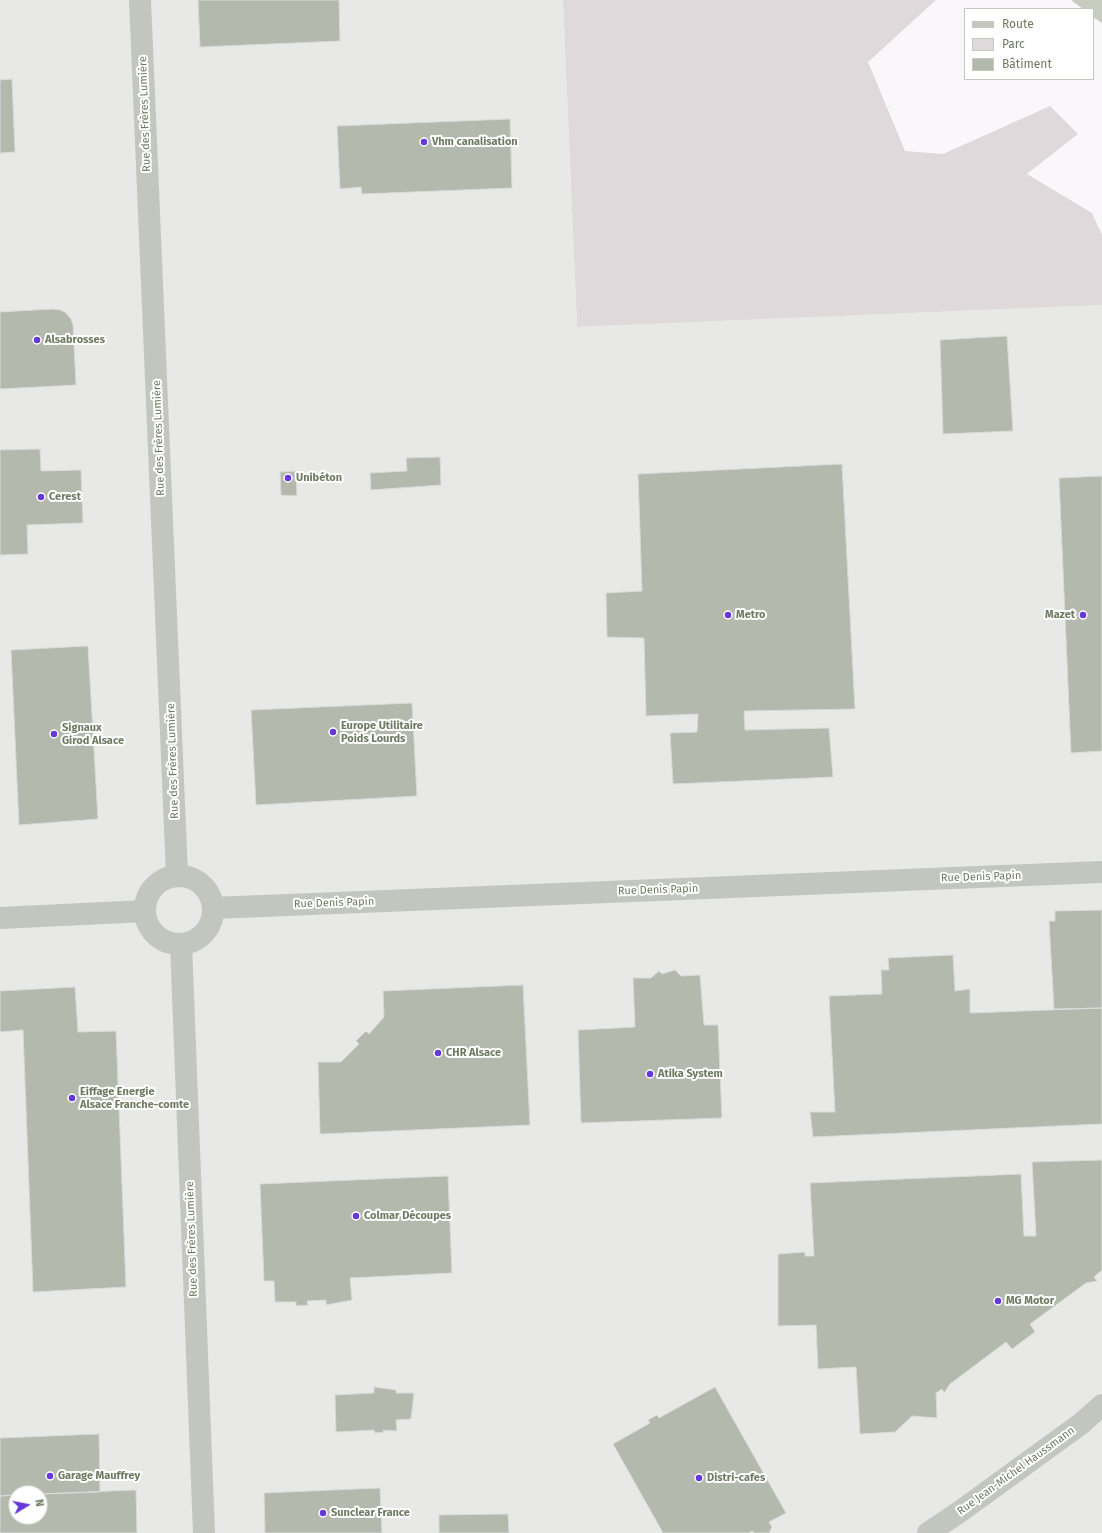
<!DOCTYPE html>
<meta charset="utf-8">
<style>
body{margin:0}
#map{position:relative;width:1102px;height:1533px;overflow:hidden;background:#f9f7f9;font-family:"Fira Sans",sans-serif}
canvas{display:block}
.legend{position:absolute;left:964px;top:8px;width:130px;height:72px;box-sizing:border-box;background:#fff;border:1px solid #c5cac0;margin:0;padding:5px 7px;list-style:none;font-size:12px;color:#6e7a61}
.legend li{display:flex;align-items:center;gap:8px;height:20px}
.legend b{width:20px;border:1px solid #c5cac0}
.north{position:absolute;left:8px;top:1485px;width:40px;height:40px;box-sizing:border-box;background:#fff;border:1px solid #c5cac0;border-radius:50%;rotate:80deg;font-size:11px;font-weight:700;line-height:16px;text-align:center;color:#6e7a61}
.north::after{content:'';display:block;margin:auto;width:14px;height:18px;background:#6638d8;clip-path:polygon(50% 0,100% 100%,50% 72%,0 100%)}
</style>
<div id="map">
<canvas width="1102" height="1533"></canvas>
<ul class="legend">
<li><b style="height:5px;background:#c2c6be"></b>Route</li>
<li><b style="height:11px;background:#e0d9db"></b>Parc</li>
<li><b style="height:11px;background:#b3b9ac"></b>Bâtiment</li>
</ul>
<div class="north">N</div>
</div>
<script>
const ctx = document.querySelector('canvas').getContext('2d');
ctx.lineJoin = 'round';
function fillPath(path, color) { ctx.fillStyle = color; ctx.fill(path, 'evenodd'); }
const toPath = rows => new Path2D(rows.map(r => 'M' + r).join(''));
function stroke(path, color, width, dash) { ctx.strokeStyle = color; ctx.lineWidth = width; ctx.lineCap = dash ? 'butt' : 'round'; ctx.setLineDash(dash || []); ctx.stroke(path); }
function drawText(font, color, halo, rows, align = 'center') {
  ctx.font = font + ' "Fira Sans",sans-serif'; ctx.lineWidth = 4; ctx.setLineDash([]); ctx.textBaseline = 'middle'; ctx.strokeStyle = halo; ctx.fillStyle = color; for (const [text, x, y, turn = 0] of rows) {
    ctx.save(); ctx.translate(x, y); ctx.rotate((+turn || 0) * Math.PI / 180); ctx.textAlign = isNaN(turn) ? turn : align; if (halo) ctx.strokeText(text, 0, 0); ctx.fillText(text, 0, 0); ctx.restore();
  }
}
fillPath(toPath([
 [0,0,563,0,577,327,1102,305,1102,1533,0,1533],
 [16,1493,40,1493,40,1517,16,1517]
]), '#e8e8e7');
fillPath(toPath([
 [563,0,936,0,868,62,905,151,943,154,1050,106,1078,134,1027,174,1092,213,1102,235,1102,305,577,327]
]), '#e0d9db');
fillPath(toPath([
 [1071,0,1102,0,1102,23,1093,17,1093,9,1083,9]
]), '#c8ccbe');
const building = toPath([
 [198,0,339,0,340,41,200,47,198,0],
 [12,79,15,152,0,153,0,80,12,79],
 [510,119,512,188,362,194,361,187,340,189,337,126,510,119],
 [52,309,60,310,65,312,71,319,73,325,76,385,0,389,0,312,52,309],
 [1007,336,1013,431,943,434,940,340,1007,336],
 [40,449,41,471,81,470,83,523,27,525,28,554,0,555,0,450,40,449],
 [440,457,441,485,371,490,370,473,407,471,406,458,440,457],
 [842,464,855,709,744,711,745,730,829,728,833,777,673,784,670,733,697,732,698,714,646,716,644,638,607,637,606,593,642,591,638,474,842,464],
 [296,471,297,496,281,495,280,472,296,471],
 [1102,476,1102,751,1071,753,1059,478,1102,476],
 [88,646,98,819,19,825,11,650,88,646],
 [412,703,417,796,256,805,251,710,412,703],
 [1102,910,1102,1008,1054,1009,1049,921,1055,921,1055,911,1102,910],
 [953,955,955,991,970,989,970,1013,1102,1008,1102,1124,813,1137,810,1112,835,1112,829,996,882,994,881,970,889,970,888,958,953,955],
 [675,970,681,976,700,975,704,1025,718,1025,722,1118,581,1123,578,1030,635,1027,633,978,651,978,659,971,662,974,675,970],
 [523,985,530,1125,320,1134,318,1062,341,1062,359,1044,356,1041,366,1031,369,1034,384,1017,383,991,523,985],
 [75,987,78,1032,116,1031,126,1287,33,1292,23,1030,0,1032,0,991,75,987],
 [1102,1160,1102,1270,1094,1277,1097,1281,1086,1283,1030,1324,1035,1332,1012,1349,1006,1342,950,1384,944,1393,942,1389,936,1393,937,1418,912,1416,895,1432,860,1434,856,1367,818,1369,816,1325,778,1326,778,1254,805,1252,805,1256,814,1256,810,1183,1021,1174,1024,1236,1036,1236,1032,1162,1102,1160],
 [448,1176,452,1273,350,1278,352,1300,326,1305,326,1300,307,1301,308,1305,296,1306,296,1302,275,1302,274,1281,264,1281,260,1184,448,1176],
 [374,1387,396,1390,396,1393,414,1393,411,1419,396,1420,397,1431,383,1430,384,1432,375,1433,374,1430,336,1432,335,1395,374,1393,374,1387],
 [715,1387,786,1513,769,1522,772,1527,769,1533,754,1533,752,1531,749,1533,663,1533,613,1444,650,1423,648,1420,657,1415,659,1418,715,1387],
 [99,1434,100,1492,40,1494,16,1493,16,1495,0,1496,0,1438,99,1434],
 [380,1488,382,1533,265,1533,264,1493,380,1488],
 [136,1490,137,1533,0,1533,0,1496,16,1495,16,1517,40,1517,40,1494,136,1490],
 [508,1514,509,1533,439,1533,439,1515,508,1514]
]);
fillPath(building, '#b3b9ac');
stroke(building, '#dbd9db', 1);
stroke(toPath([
 [140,0,177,875],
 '145 910a34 34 0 1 1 68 0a34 34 0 1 1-68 0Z',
 [213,908,1102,872],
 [0,918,145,911],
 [181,944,204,1533],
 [928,1533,958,1513,1082,1423,1102,1405]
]), '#c2c6be', 22);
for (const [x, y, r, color] of [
 [424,142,4,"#6638d8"],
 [37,340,4,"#6638d8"],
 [288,478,4,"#6638d8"],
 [41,497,4,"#6638d8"],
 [728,615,4,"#6638d8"],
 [1083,615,4,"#6638d8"],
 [333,732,4,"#6638d8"],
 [54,734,4,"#6638d8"],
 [438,1053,4,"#6638d8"],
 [650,1074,4,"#6638d8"],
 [72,1098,4,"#6638d8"],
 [356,1216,4,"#6638d8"],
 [998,1301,4,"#6638d8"],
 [50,1476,4,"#6638d8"],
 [699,1478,4,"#6638d8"],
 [323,1513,4,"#6638d8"]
]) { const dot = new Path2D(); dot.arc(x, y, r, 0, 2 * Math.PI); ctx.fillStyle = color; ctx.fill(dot); stroke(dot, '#fff', 1.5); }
drawText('11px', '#6e7a61', '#fff', [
 ["Rue des Frères Lumière",145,114,-92],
 ["Rue des Frères Lumière",159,438,-92],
 ["Rue des Frères Lumière",173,761,-92],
 ["Rue Denis Papin",981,877,-2],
 ["Rue Denis Papin",658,890,-2],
 ["Rue Denis Papin",334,903,-2],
 ["Rue des Frères Lumière",192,1239,-92],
 ["Rue Jean-Michel Haussmann",1016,1471,-36]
]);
drawText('bold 11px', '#6e7a61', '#fff', [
 ["Vhm canalisation",432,142],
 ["Alsabrosses",45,340],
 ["Unibéton",296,478],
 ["Cerest",49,497],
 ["Metro",736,615],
 ["Mazet",1075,615,"right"],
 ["Europe Utilitaire",341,726],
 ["Poids Lourds",341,739],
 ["Signaux",62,728],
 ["Girod Alsace",62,741],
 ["CHR Alsace",446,1053],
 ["Atika System",658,1074],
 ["Eiffage Energie",80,1092],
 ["Alsace Franche-comte",80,1105],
 ["Colmar Découpes",364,1216],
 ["MG Motor",1006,1301],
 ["Garage Mauffrey",58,1476],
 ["Distri-cafes",707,1478],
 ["Sunclear France",331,1513]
], 'left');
</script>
